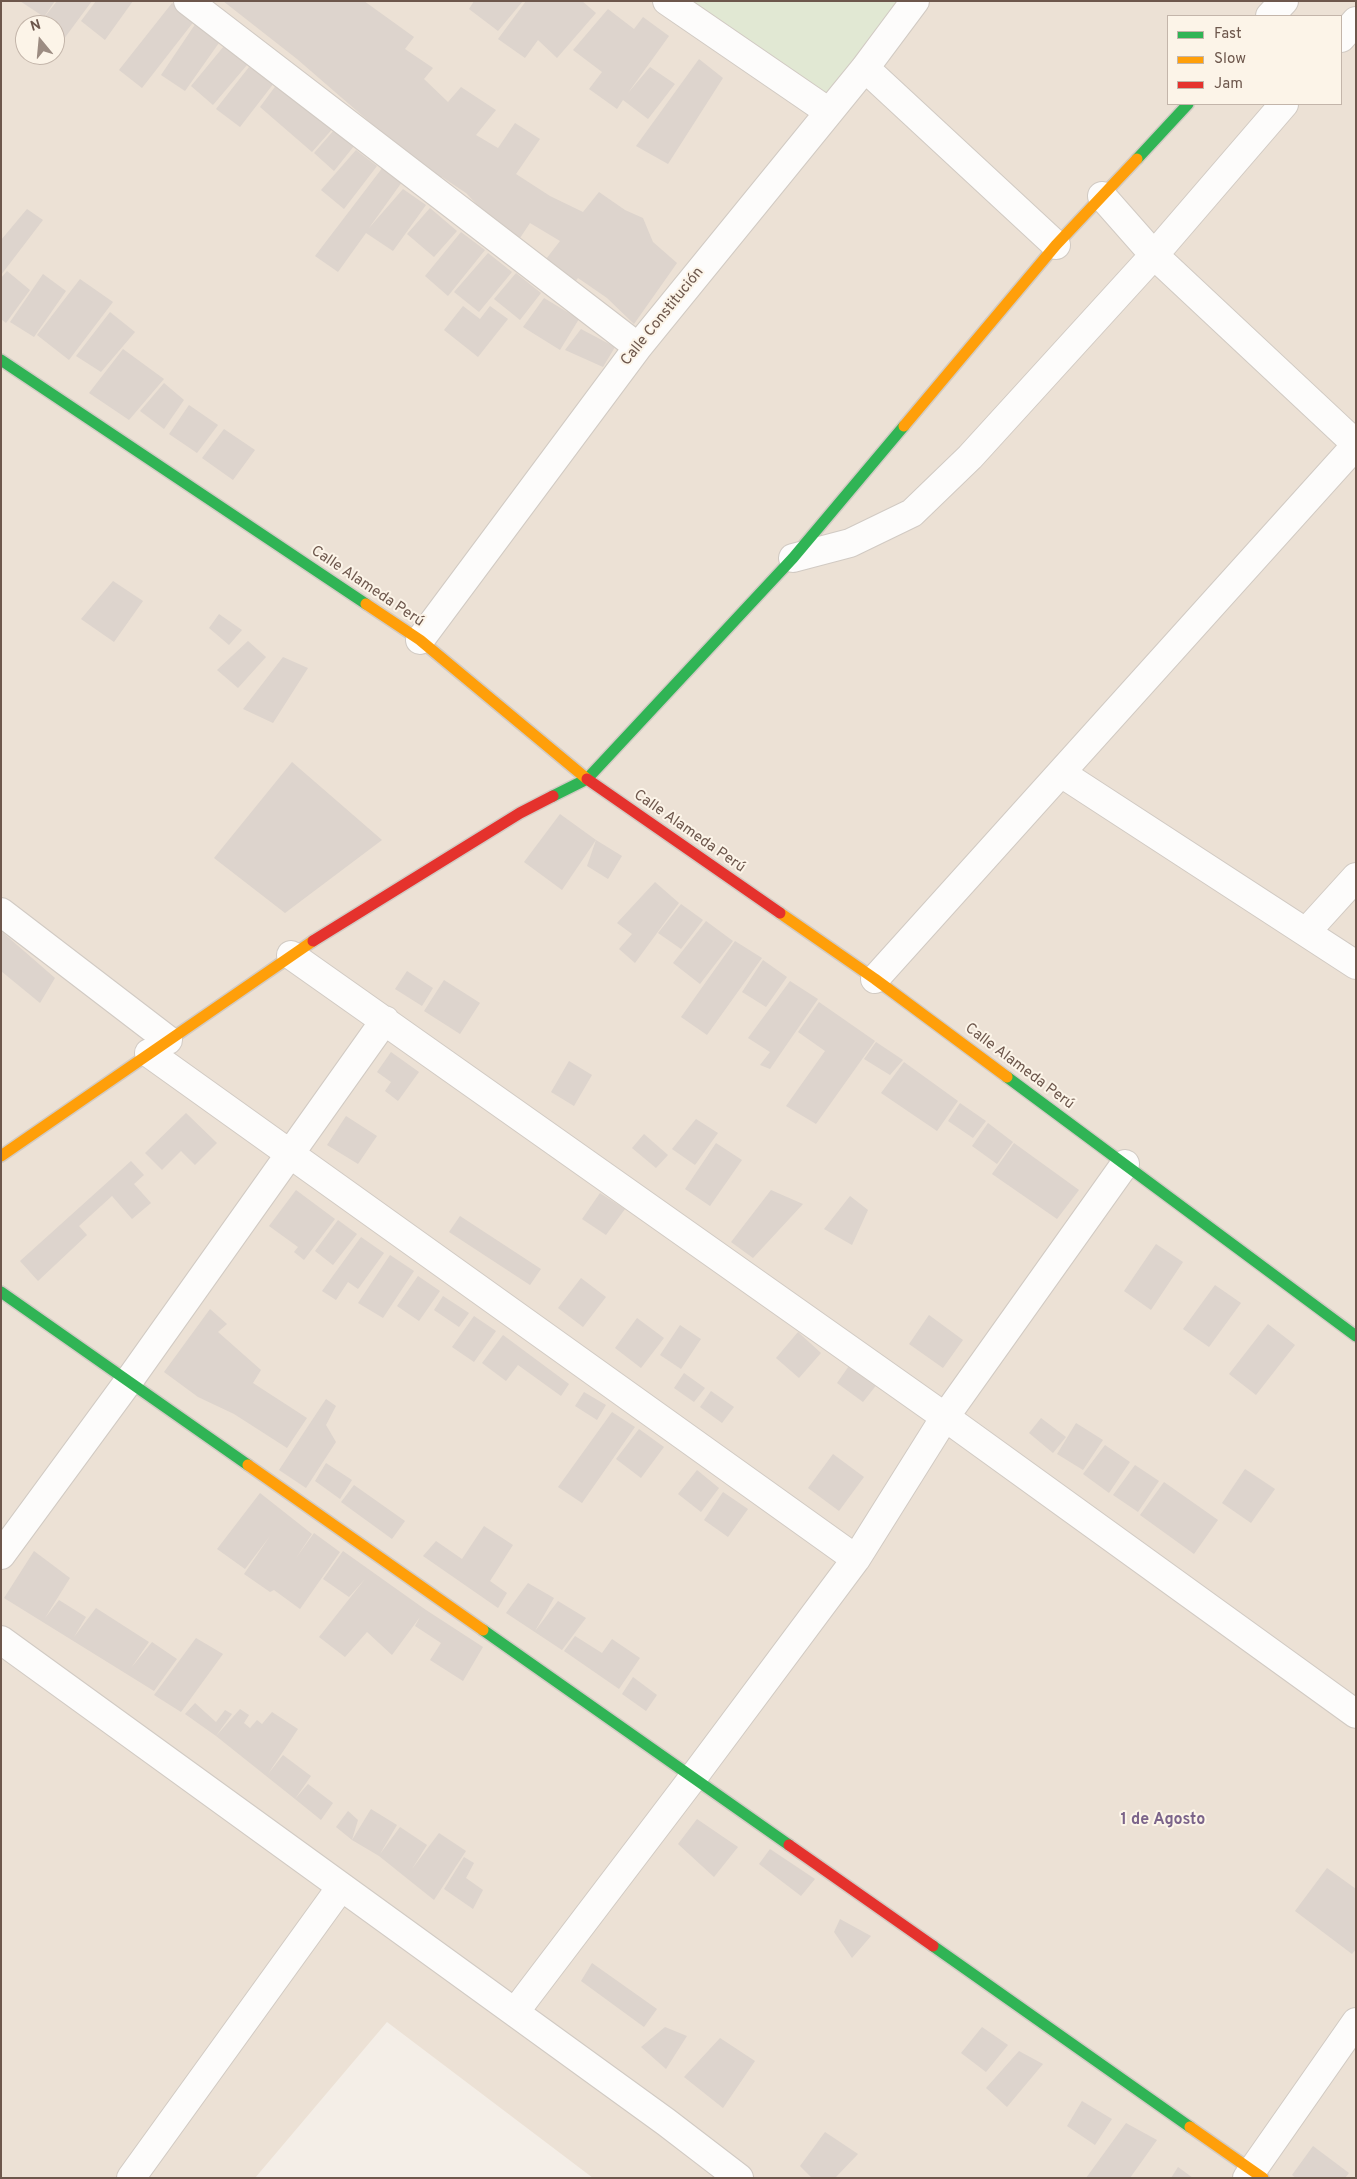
<!DOCTYPE html>
<meta charset="utf-8">
<style>
body{margin:0}
#map{position:relative;width:1357px;height:2179px;overflow:hidden;background:#f4eee7;font-family:Overpass,sans-serif}
canvas{display:block}
.frame{position:absolute;inset:0;border:2px solid #6d574c;pointer-events:none}
.legend{position:absolute;left:1167px;top:15px;width:175px;height:90px;box-sizing:border-box;background:#fcf4e8;border:1px solid #c3b5aa;margin:0;padding:6px 9px;list-style:none;font-size:15px;color:#6d574c}
.legend li{display:flex;align-items:center;gap:10px;height:25px}
.legend b{width:25px;border:1px solid #c3b5aa}
.north{position:absolute;left:15px;top:15px;width:50px;height:50px;box-sizing:border-box;background:#fcf4e8;border:1px solid #c3b5aa;border-radius:50%;rotate:343deg;font-size:14px;font-weight:700;line-height:20px;text-align:center;color:#6d574c}
.north::after{content:'';display:block;margin:auto;width:18px;height:22px;background:#9c8c82;clip-path:polygon(50% 0,100% 100%,50% 72%,0 100%)}
</style>
<div id="map">
<canvas width="1357" height="2179"></canvas>
<div class="frame"></div>
<ul class="legend">
<li><b style="height:6px;background:#30b455"></b>Fast</li>
<li><b style="height:6px;background:#ff9f0a"></b>Slow</li>
<li><b style="height:6px;background:#e5322d"></b>Jam</li>
</ul>
<div class="north">N</div>
</div>
<script>
const ctx = document.querySelector('canvas').getContext('2d');
ctx.lineJoin = 'round';
function fillPath(path, color) { ctx.fillStyle = color; ctx.fill(path, 'evenodd'); }
const toPath = rows => new Path2D(rows.map(r => 'M' + r).join(''));
function stroke(path, color, width, dash) { ctx.strokeStyle = color; ctx.lineWidth = width; ctx.lineCap = dash ? 'butt' : 'round'; ctx.setLineDash(dash || []); ctx.stroke(path); }
function drawText(font, color, halo, rows, align = 'center') {
  ctx.font = font + ' Overpass,sans-serif'; ctx.lineWidth = 4; ctx.setLineDash([]); ctx.textBaseline = 'middle'; ctx.strokeStyle = halo; ctx.fillStyle = color; for (const [text, x, y, turn = 0] of rows) {
    ctx.save(); ctx.translate(x, y); ctx.rotate((+turn || 0) * Math.PI / 180); ctx.textAlign = isNaN(turn) ? turn : align; if (halo) ctx.strokeText(text, 0, 0); ctx.fillText(text, 0, 0); ctx.restore();
  }
}
fillPath(toPath([
 [1,1,1356,1,1356,2178,593,2178,387,2022,255,2178,1,2178],
 [1168,16,1341,16,1341,104,1168,104],
 [25,25,55,25,55,55,25,55]
]), '#ece1d5');
fillPath(toPath([
 [691,1,898,1,828,94]
]), '#e1e8d3');
fillPath(toPath([
 [20,1,55,1,44,17],
 [57,1,92,1,55,51,55,25,38,25],
 [96,1,133,1,105,40,81,21],
 [223,1,364,1,414,37,405,49,433,68,424,79,448,102,461,87,496,110,476,135,498,148,515,123,540,139,516,174,550,196,583,212,599,192,625,210,643,218,653,242,677,263,634,324,607,298,578,278,574,283,543,263,560,241,530,223,520,238,487,215,466,193,442,177,439,182,297,59],
 [474,1,523,1,498,31,469,9],
 [526,1,582,1,596,13,557,58,538,40,525,58,498,39],
 [172,3,195,20,142,88,119,70],
 [608,9,634,29,643,17,669,36,628,93,650,67,675,84,648,119,623,100,617,109,589,89,602,72,573,50],
 [196,23,221,40,185,91,161,75],
 [224,46,247,65,213,105,191,86],
 [699,59,723,78,668,164,636,146],
 [249,67,274,83,240,127,216,109],
 [280,80,335,126,312,152,260,107],
 [334,130,354,146,334,171,314,153],
 [356,150,377,166,344,209,321,190],
 [383,167,402,182,369,228,403,189,426,205,393,251,366,233,338,272,315,256],
 [430,208,457,231,434,257,407,234],
 [27,209,43,220,1,275,1,240],
 [461,232,485,250,448,296,425,276],
 [488,253,512,272,479,312,454,292],
 [7,271,30,290,6,323,1,319,1,278],
 [516,273,541,293,520,320,494,299],
 [43,274,66,291,34,337,10,322],
 [80,279,113,302,69,360,37,335],
 [544,298,579,319,560,350,523,327],
 [463,306,480,319,490,306,508,319,478,357,444,330],
 [110,312,135,332,101,372,76,356],
 [581,329,615,347,603,367,565,350],
 [123,349,164,379,129,420,89,393],
 [164,383,184,400,164,429,140,411],
 [189,405,218,425,197,453,169,434],
 [224,429,255,450,233,480,202,458],
 [113,581,143,601,114,642,81,619],
 [219,614,242,630,229,645,209,628],
 [248,641,266,657,238,688,217,670],
 [283,657,308,668,273,723,243,709],
 [292,762,382,840,285,913,214,858],
 [560,814,596,840,562,890,524,862],
 [596,840,622,856,608,879,587,866],
 [655,882,679,903,635,963,619,949,632,934,617,923],
 [681,904,703,920,681,949,658,933],
 [706,921,733,941,700,984,673,963],
 [1,931,55,978,40,1003,1,971],
 [735,941,762,958,707,1035,681,1017],
 [763,960,787,977,766,1007,742,992],
 [407,971,433,988,422,1006,395,989],
 [444,980,480,1003,460,1034,424,1011],
 [790,981,818,999,770,1069,760,1065,770,1052,748,1038],
 [819,1002,875,1041,816,1124,786,1106,825,1051,798,1032],
 [876,1042,903,1060,890,1075,864,1059],
 [391,1052,419,1072,398,1101,385,1091,391,1082,377,1072],
 [569,1061,592,1075,574,1106,551,1092],
 [904,1062,958,1101,937,1131,881,1093],
 [960,1103,986,1121,973,1138,948,1121],
 [186,1113,217,1143,195,1165,181,1151,162,1170,145,1153],
 [346,1116,377,1136,358,1164,327,1145],
 [696,1119,718,1133,695,1165,672,1149],
 [988,1123,1013,1142,997,1164,972,1146],
 [644,1134,668,1155,656,1168,632,1148],
 [716,1143,742,1160,710,1206,685,1189],
 [1014,1143,1079,1190,1057,1219,992,1174],
 [131,1161,144,1175,134,1184,151,1203,132,1219,112,1196,79,1226,87,1235,38,1281,20,1261],
 [296,1190,335,1219,304,1260,294,1252,298,1247,269,1226],
 [771,1190,803,1204,753,1258,731,1242],
 [600,1193,625,1209,606,1235,582,1219],
 [850,1196,868,1210,852,1245,824,1229],
 [460,1216,541,1269,530,1285,449,1232],
 [338,1220,357,1234,333,1265,315,1251],
 [361,1237,384,1253,358,1289,348,1282,336,1300,322,1291],
 [1156,1244,1183,1262,1151,1310,1124,1291],
 [390,1255,414,1271,383,1318,358,1303],
 [418,1276,440,1291,419,1321,397,1306],
 [581,1278,606,1297,583,1327,558,1308],
 [1215,1285,1241,1303,1209,1347,1183,1329],
 [443,1296,469,1313,459,1327,434,1310],
 [210,1309,227,1324,218,1332,261,1370,253,1383,307,1418,287,1448,234,1414,198,1397,164,1372],
 [929,1315,963,1340,943,1368,909,1344],
 [474,1316,496,1331,474,1362,452,1347],
 [637,1318,664,1338,641,1368,615,1348],
 [1268,1324,1295,1345,1256,1395,1229,1374],
 [680,1325,701,1339,681,1369,660,1355],
 [798,1332,821,1353,799,1378,776,1358],
 [503,1335,569,1384,561,1396,518,1365,506,1381,482,1363],
 [851,1363,878,1383,863,1402,837,1383],
 [684,1373,705,1388,694,1402,674,1388],
 [711,1391,734,1407,722,1423,700,1407],
 [584,1392,606,1405,597,1420,575,1406],
 [326,1399,336,1406,326,1425,336,1442,306,1488,279,1470],
 [612,1412,635,1427,582,1503,558,1487],
 [1041,1418,1066,1437,1053,1453,1029,1433],
 [1076,1423,1103,1440,1083,1470,1057,1454],
 [639,1429,664,1447,641,1478,616,1459],
 [1105,1445,1130,1462,1109,1493,1083,1474],
 [833,1454,864,1477,839,1511,808,1488],
 [326,1463,352,1480,340,1499,315,1481],
 [1135,1465,1159,1481,1138,1512,1113,1495],
 [1245,1469,1275,1489,1251,1523,1222,1503],
 [697,1470,719,1488,701,1512,678,1494],
 [1164,1482,1218,1520,1194,1554,1140,1515],
 [354,1485,405,1521,392,1539,341,1502],
 [723,1492,748,1509,728,1537,704,1520],
 [260,1493,312,1534,296,1558,314,1533,340,1552,300,1609,274,1590,270,1592,244,1574,270,1536,245,1569,217,1549],
 [484,1526,513,1545,490,1581,507,1593,498,1608,423,1556,436,1541,462,1559],
 [34,1551,70,1578,45,1618,59,1600,86,1617,74,1637,96,1608,149,1642,131,1668,152,1642,177,1659,154,1691,4,1598],
 [343,1551,426,1610,483,1647,463,1681,430,1660,441,1643,415,1626,420,1617,392,1655,367,1632,345,1657,319,1637,365,1579,349,1597,323,1579],
 [528,1583,554,1598,535,1631,558,1601,586,1618,562,1650,506,1613],
 [575,1636,602,1653,612,1639,640,1658,619,1689,564,1651],
 [196,1638,223,1654,181,1712,154,1695],
 [633,1677,657,1695,646,1711,622,1694],
 [195,1703,216,1722,225,1710,232,1714,216,1736,185,1714],
 [240,1709,249,1715,244,1723,250,1728,257,1720,262,1724,272,1712,298,1729,268,1774,283,1755,311,1776,295,1799,216,1736],
 [308,1784,333,1803,321,1820,295,1799],
 [371,1809,397,1825,380,1854,400,1827,427,1845,412,1869,439,1833,466,1851,434,1900,379,1856,352,1840],
 [348,1811,358,1820,352,1840,336,1827],
 [697,1819,738,1847,714,1877,678,1844],
 [770,1849,815,1879,801,1896,759,1864],
 [464,1857,474,1863,466,1878,483,1890,473,1909,444,1889],
 [1327,1868,1356,1889,1356,1949,1352,1954,1295,1911],
 [840,1919,871,1936,852,1958,834,1932],
 [592,1963,657,2009,644,2027,581,1981],
 [665,2027,687,2036,666,2069,641,2047],
 [982,2027,1008,2045,986,2072,961,2053],
 [720,2038,755,2061,723,2108,684,2077],
 [1019,2051,1043,2064,1007,2107,986,2088],
 [1082,2101,1112,2119,1095,2145,1067,2126],
 [1126,2123,1157,2140,1130,2178,1086,2178],
 [825,2132,858,2154,835,2178,812,2178,800,2166],
 [1313,2146,1349,2173,1345,2178,1296,2178,1292,2175],
 [1178,2167,1193,2178,1171,2178]
]), '#ddd4cd');
const street = toPath([
 [188,1,638,347],
 [667,1,829,112],
 [1270,16,1284,1],
 [1341,38,1356,21],
 [865,68,1056,245],
 [1102,196,1154,255,1356,444],
 [793,558,850,543,912,513,970,457,1154,255,1284,104],
 [420,640,638,347,865,68,915,1],
 [1061,773,1356,965],
 [1,912,168,1040],
 [1307,931,1356,877],
 [291,955,945,1417,1356,1714],
 [875,979,1356,445],
 [149,1053,856,1559],
 [1,1555,128,1382,385,1020],
 [1,1640,666,2122,739,2178],
 [515,2012,692,1779,856,1559,945,1417,1125,1164],
 [131,2178,341,1887],
 [1247,2178,1356,2022]
]);
const fast = toPath([
 [1137,159,1188,104],
 [1,360,366,604],
 [553,796,587,779,793,558,904,426],
 [1007,1077,1356,1336],
 [1,1292,248,1465],
 [483,1630,789,1845],
 [933,1946,1190,2127]
]);
const slow = toPath([
 [904,426,1056,245,1137,159],
 [366,604,420,640,587,779],
 [780,913,875,979,1007,1077],
 [1,1156,313,941],
 [248,1465,483,1630],
 [1190,2127,1263,2178]
]);
const jam = toPath([
 [587,779,780,913],
 [313,941,520,813,553,796],
 [789,1845,933,1946]
]);
stroke(street, '#d1cac3', 30);
stroke(fast, '#d2cbc4', 14);
stroke(slow, '#d2cbc4', 14);
stroke(jam, '#d2cbc4', 14);
stroke(street, '#fdfcfb', 28);
stroke(fast, '#30b455', 11);
stroke(slow, '#ff9f0a', 11);
stroke(jam, '#e5322d', 11);
drawText('15px', '#6d574c', '#fcf4e8', [
 ["Calle Constitución",663,317,-51],
 ["Calle Alameda Perú",367,587,34],
 ["Calle Alameda Perú",689,832,35],
 ["Calle Alameda Perú",1019,1067,37]
]);
drawText('bold 16px', '#7b648a', '#fcf4e8', [
 ["1 de Agosto",1163,1821]
]);
</script>
